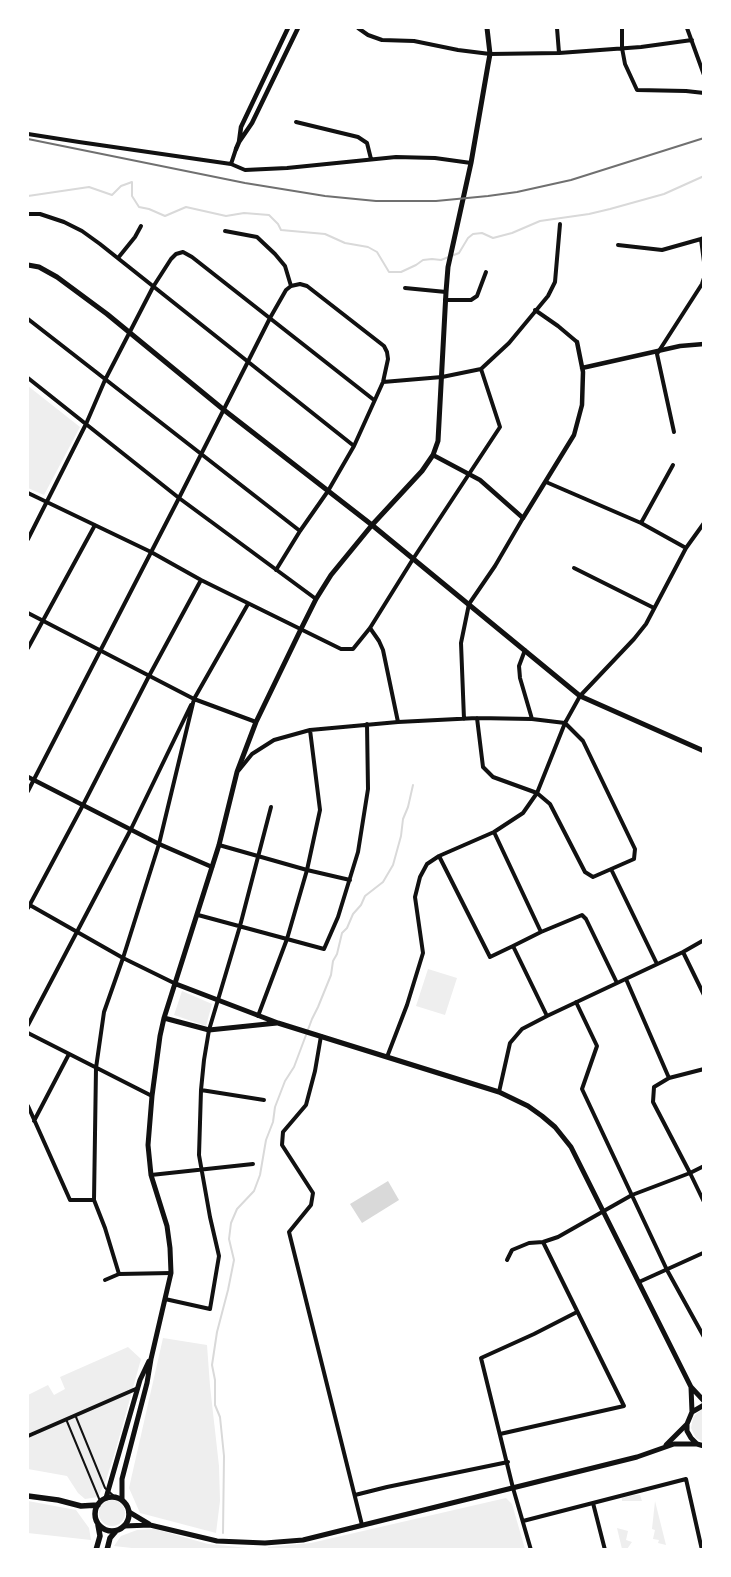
<!DOCTYPE html>
<style>
body{margin:0}
#map{position:relative;width:731px;height:1577px;overflow:hidden;background:#fff;font-family:"Playfair Display",serif}
canvas{display:block}
.frame{position:absolute;inset:0;border:29px solid #fff;pointer-events:none}
</style>
<div id="map">
<canvas width="731" height="1577"></canvas>
<div class="frame"></div>
</div>
<script>
const ctx = document.querySelector('canvas').getContext('2d');
ctx.lineJoin = 'round';
function fillPath(path, color) { ctx.fillStyle = color; ctx.fill(path, 'evenodd'); }
const toPath = rows => new Path2D(rows.map(r => 'M' + r).join(''));
function stroke(path, color, width, dash) { ctx.strokeStyle = color; ctx.lineWidth = width; ctx.lineCap = dash ? 'butt' : 'round'; ctx.setLineDash(dash || []); ctx.stroke(path); }
fillPath(toPath([
 [28,386,80,427,44,495,28,488],
 [428,969,457,978,445,1015,416,1006],
 [182,991,212,1004,206,1026,174,1015],
 [163,1338,207,1345,210,1386,219,1466,220,1501,216,1533,140,1513,129,1488],
 [128,1347,141,1359,116,1449,106,1480,98,1497,85,1499,78,1493,67,1476,28,1469,28,1395,48,1385,54,1395,65,1389,60,1377],
 [703,1409,704,1409,703,1442,696,1438,691,1428,693,1418,696,1414],
 [634,1495,640,1495,642,1501,622,1501,622,1498],
 [506,1498,512,1504,525,1549,268,1550,268,1547,311,1543],
 '99 1513a13 13 0 1 1 26 0a13 13 0 1 1-26 0Z',
 [28,1501,76,1510,89,1528,91,1540,28,1533],
 [655,1501,666,1545,658,1543,659,1540,653,1539,655,1530,652,1529],
 [617,1528,628,1531,626,1540,632,1542,627,1549,622,1549],
 [155,1529,208,1544,258,1549,149,1550,114,1546,121,1536,137,1530]
]), '#eee');
fillPath(toPath([
 [388,1181,399,1200,362,1223,350,1204]
]), '#d9d9d9');
stroke(toPath([
 [28,196,89,187,112,195,121,186,132,182,132,196,139,207,149,209,165,216,186,207,226,216,244,213,269,215,278,224,281,230,325,234,345,243,368,247,377,252,389,272,401,272,416,265,423,260,432,259,441,260,459,253,468,238,473,234,482,233,493,238,512,233,540,221,589,214,610,209,664,194,704,176],
 [223,1533,224,1456,220,1417,215,1405,215,1380,212,1365,217,1332,228,1290,234,1260,229,1239,231,1223,237,1209,254,1191,260,1175,266,1140,273,1122,275,1107,285,1081,294,1067,312,1019,318,1007,331,975,333,961,337,954,342,933,347,928,353,914,361,905,365,896,383,882,393,865,401,836,403,819,408,807,413,785]
]), '#d9d9d9', 2);
stroke(toPath([
 [76,1417,105,1488,115,1497],
 [66,1419,100,1501]
]), '#111', 2);
stroke(toPath([
 [358,28,368,35,382,40,414,41,458,50,490,54,559,53,641,47,692,40],
 [557,28,559,53],
 [622,28,622,48,625,64,637,90,686,91,704,93],
 [687,28,704,75],
 [296,122,358,137,367,143,371,159],
 [28,134,79,142,231,164,245,170,287,168,396,157,435,158,471,163],
 [231,164,236,149],
 [28,214,40,214,64,222,82,231,100,244,354,446],
 [225,231,257,237,275,254,285,266,291,286],
 [704,238,701,239,704,262],
 [618,245,662,250,701,239],
 [118,258,135,237,141,226],
 [405,288,446,292],
 [445,300,471,300,477,296,486,272],
 [535,310,558,326,577,342],
 [28,319,300,531],
 [28,378,179,498,316,599],
 [383,382,442,377,481,369,509,343,548,296,555,282,560,224],
 [674,432,657,354,702,284,704,278],
 [546,482,641,523,686,548],
 [28,493,151,552,201,580,341,649,353,649,370,628,413,559,500,427,481,369],
 [641,523,673,465],
 [28,539,86,424,105,380,153,287,171,259,176,254,183,252,192,257,374,400],
 [574,568,654,608],
 [28,613,194,699,256,722],
 [370,628,379,641,383,650,398,722],
 [28,648,95,525],
 [525,650,519,666,520,678,532,719],
 [464,719,461,643,469,604,495,566,523,518],
 [239,770,252,754,274,740,310,730,398,722,477,718,532,719,565,723,583,741,635,849,634,859,593,877,585,872,550,804,537,793,493,777,483,767,477,718],
 [28,791,179,498,270,318,286,290,291,286,300,284,307,286,384,346,387,352,388,359,383,382,354,446,328,491,300,531,276,570],
 [494,832,541,932],
 [219,845,307,870,350,880],
 [439,856,490,957,513,946],
 [611,869,657,964],
 [28,904,123,958,176,984],
 [28,908,83,805,149,676,201,580],
 [198,915,324,949,338,917,358,852,368,789,367,724],
 [683,952,704,995],
 [626,979,669,1078],
 [576,1002,597,1046,582,1089,667,1270,704,1337],
 [258,1016,287,939,307,870,320,810,310,730],
 [547,1016,513,946,541,932,582,915,586,919,617,983],
 [28,1025,131,829,191,705],
 [28,1033,152,1096],
 [321,1036,315,1071,306,1105,283,1132,282,1145,313,1193,311,1205,289,1232,362,1525],
 [387,1057,407,1005,423,953,415,897,420,877,427,864,439,856,494,832,523,813,537,793,565,723,580,696,634,639,646,624,686,548,704,523],
 [704,1069,669,1078,654,1087,653,1102,690,1173,704,1202],
 [201,1090,264,1100],
 [499,1092,510,1043,522,1029,547,1016,683,952,704,940],
 [28,1106,70,1200,94,1200],
 [34,1121,69,1054],
 [151,1175,253,1164],
 [507,1260,512,1250,529,1243,543,1242,558,1237,632,1195,690,1173,704,1166],
 [119,1274,105,1228,94,1200,96,1068,104,1012,123,958,159,844,194,699,248,604],
 [105,1280,119,1274,171,1273],
 [639,1282,703,1253],
 [165,1299,210,1309,219,1256,210,1217,199,1155,201,1090,204,1060,209,1030,240,926,271,807],
 [500,1434,624,1406,543,1242],
 [28,1436,138,1388],
 [355,1495,387,1487,508,1462],
 [593,1503,605,1550],
 [523,1521,686,1479,702,1550],
 [531,1550,513,1488,481,1358,534,1334,577,1312]
]), '#111', 4);
stroke(toPath([
 [288,28,241,127,239,142,252,123,298,28],
 [236,149,239,142],
 [582,368,680,346,704,344],
 [433,455,480,480,523,518,574,435,582,405,583,372,577,342],
 [28,777,159,844,212,867]
]), '#111', 4.5);
stroke(toPath([
 [28,265,39,267,57,277,107,314,224,410,372,525,580,696,704,751],
 [176,984,278,1023,499,1092,528,1106,542,1116,555,1127,571,1147,691,1387,704,1401],
 [164,1018,209,1030,277,1023],
 [691,1387,692,1412],
 [704,1405,692,1412,687,1424,687,1431,691,1438,697,1444,704,1446],
 [666,1445,687,1424],
 [106,1498,140,1380,149,1361],
 [122,1500,122,1479,147,1383,151,1359,171,1273,170,1248,167,1226,151,1175,148,1145,152,1096,160,1036,164,1018,219,845,237,772,256,722,301,629,316,599,331,575,372,525,422,471,433,455,438,441,446,292,448,267,471,163,488,65,490,54,487,28],
 [129,1512,149,1524],
 [124,1526,150,1525,217,1541,265,1543,303,1540,637,1457,674,1444,697,1444]
]), '#111', 5);
stroke(toPath([
 [28,1496,58,1500,81,1506,98,1505],
 '95 1514a17 17 0 1 1 34 0a17 17 0 1 1-34 0Z',
 [96,1550,100,1536,98,1525],
 [107,1550,110,1538,116,1531]
]), '#111', 5.5);
stroke(toPath([
 [28,139,245,183,325,196,376,201,436,201,488,196,517,192,571,180,704,138]
]), '#707070', 2);
</script>
